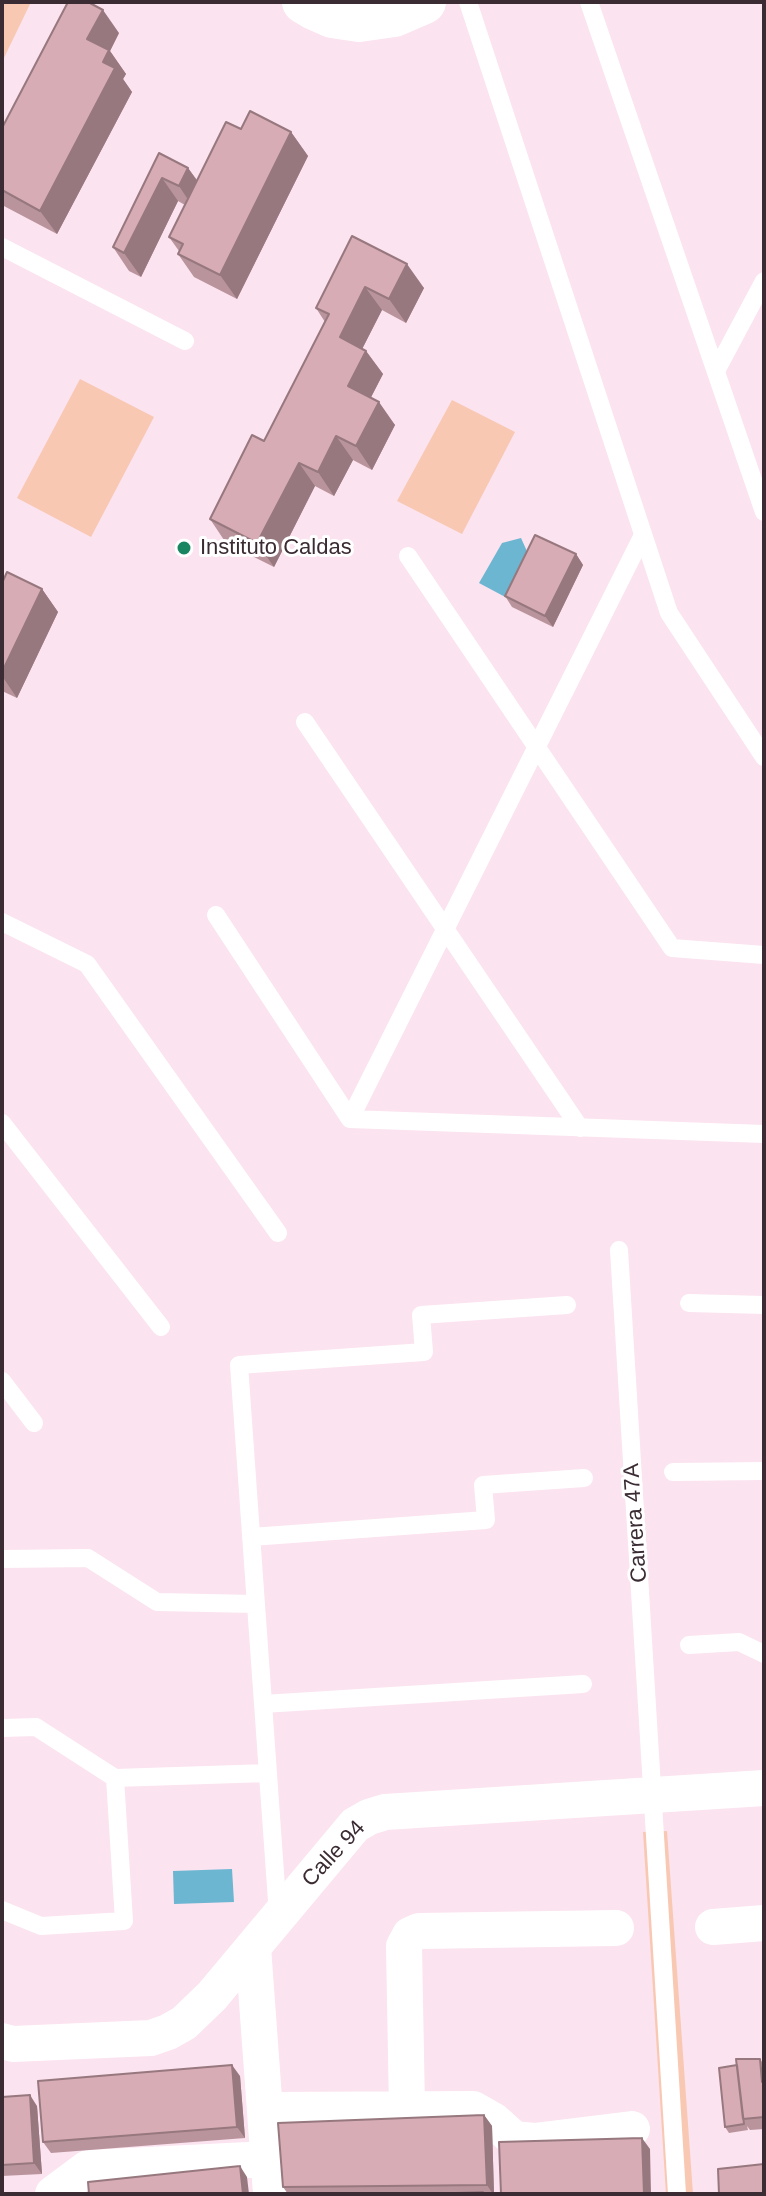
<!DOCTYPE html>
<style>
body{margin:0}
#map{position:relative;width:766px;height:2196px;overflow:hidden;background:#fbe3ef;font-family:Helvetica,sans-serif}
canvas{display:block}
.frame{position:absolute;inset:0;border:4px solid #3b2c34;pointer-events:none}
</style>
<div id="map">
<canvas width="766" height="2196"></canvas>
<div class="frame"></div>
</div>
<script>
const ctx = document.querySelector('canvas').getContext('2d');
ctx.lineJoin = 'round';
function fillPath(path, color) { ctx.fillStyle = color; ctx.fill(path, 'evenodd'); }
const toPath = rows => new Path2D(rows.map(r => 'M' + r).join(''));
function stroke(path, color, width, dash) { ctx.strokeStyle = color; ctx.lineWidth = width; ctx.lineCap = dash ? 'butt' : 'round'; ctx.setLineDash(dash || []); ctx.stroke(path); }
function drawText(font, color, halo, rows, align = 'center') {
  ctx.font = font + ' Helvetica,sans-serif'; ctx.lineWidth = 6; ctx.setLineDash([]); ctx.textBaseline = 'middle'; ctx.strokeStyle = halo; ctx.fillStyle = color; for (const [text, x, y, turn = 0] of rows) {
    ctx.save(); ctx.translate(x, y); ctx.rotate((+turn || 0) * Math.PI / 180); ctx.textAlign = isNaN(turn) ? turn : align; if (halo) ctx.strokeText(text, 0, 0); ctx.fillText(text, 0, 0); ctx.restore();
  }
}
fillPath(toPath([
 [2,2,31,2,2,62],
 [80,379,154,417,91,537,17,498],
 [452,400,515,432,462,534,397,501],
 [667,1831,693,2194,666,2194,643,1832]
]), '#f8c8b3');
fillPath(toPath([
 [521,538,530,558,509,599,479,583,502,543],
 [232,1869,234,1902,174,1904,173,1871]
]), '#6cb6d2');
stroke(toPath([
 [468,2,669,613,764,757],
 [589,2,764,512],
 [2,247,185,341],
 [716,371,764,281],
 [408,556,672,948,764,955],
 [305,722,580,1128],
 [216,915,350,1119],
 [2,922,87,964,278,1233],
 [350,1119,643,535],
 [350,1119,764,1134],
 [2,1123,161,1327],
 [619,1250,677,2194],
 [689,1303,764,1305],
 [2,1381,34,1423],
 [673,1472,764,1471],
 [251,1537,486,1520,483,1485,584,1478],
 [2,1559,88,1558,157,1602,256,1604],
 [689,1645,739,1642,764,1654],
 [263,1704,583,1684],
 [2,1728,36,1727,115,1778,268,1773],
 [2,1910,41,1926,124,1921,115,1778],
 [278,1915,239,1365,424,1352,421,1315,567,1305]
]), '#fff', 18);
stroke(toPath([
 [713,1927,764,1923],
 [253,1947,271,2194],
 [2,2041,13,2044,151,2038,168,2032,184,2023,212,1996,355,1825,369,1817,385,1812,764,1788],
 [407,2108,404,1946,410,1935,419,1931,616,1928],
 [265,2110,473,2109,494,2121,514,2139,534,2141,632,2129],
 [53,2194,88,2168,268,2159]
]), '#fff', 36);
stroke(toPath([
 [304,2,314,8,332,16,359,20,394,15,424,2]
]), '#fff', 44);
fillPath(toPath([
 [119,33,110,51,126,74,123,79,132,92,57,234,2,205,2,128],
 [241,129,291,132,308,156,237,299,194,277,178,254,179,251,169,237,185,205,178,201,141,277,129,271,113,247,159,153,188,168,197,180],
 [352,236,424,288,406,323,382,310,362,349,366,351,383,374,371,397,395,425,372,470,353,460,334,496,315,486,274,567,226,543,210,519,264,441,325,322,316,308],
 [576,554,583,565,553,627,512,607,505,596],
 [2,583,42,589,58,612,17,698,2,691],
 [760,2059,764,2065,764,2129,750,2130,747,2126,748,2130,729,2133,725,2127,737,2065],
 [240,2076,245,2138,51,2153,43,2142],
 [2,2097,37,2106,42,2174,2,2176],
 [484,2115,492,2126,494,2194,288,2194,283,2187]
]), '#ba949c');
fillPath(toPath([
 [103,10,119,33,110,51,126,74,123,79,132,92,57,234,40,211,87,39],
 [291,132,308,156,237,299,220,275],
 [188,168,205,192,195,210,179,186],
 [162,178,178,201,141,277,124,253],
 [407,264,424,288,406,323,389,299],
 [365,287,382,310,356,361,340,337],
 [366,351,383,374,365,409,348,386],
 [379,402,395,425,372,470,356,446],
 [336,436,353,460,334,496,318,472],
 [299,463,315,486,274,567,257,543],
 [576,554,583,565,553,627,545,616],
 [42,589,58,612,17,698,2,676,2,672],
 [232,2065,240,2076,245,2138,237,2127],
 [30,2095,37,2106,42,2174,34,2163],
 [484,2115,492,2126,494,2194,493,2194,487,2185],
 [642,2138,650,2149,651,2194,644,2194],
 [240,2166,247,2177,249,2194,243,2194]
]), '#97787f');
const building = toPath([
 [68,2,88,2,103,10,87,39,109,50,103,62,115,68,40,211,2,190,2,128,68,2],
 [250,111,291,132,220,275,178,254,183,244,169,237,226,122,241,129,250,111],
 [159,153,188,168,179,186,162,178,124,253,113,247,159,153],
 [352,236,407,264,389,299,365,287,340,337,366,351,348,386,379,402,356,446,336,436,318,472,299,463,257,543,210,519,252,435,264,441,329,314,316,308,352,236],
 [535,535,576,554,545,616,505,596,535,535],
 [7,572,42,589,2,672,2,583,7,572],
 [736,2059,760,2059,762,2082,762,2068,764,2068,764,2117,743,2119,736,2059],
 [232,2065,237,2127,43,2142,38,2081,232,2065],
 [737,2065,744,2124,725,2127,719,2068,737,2065],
 [30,2095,34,2163,2,2165,2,2097,30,2095],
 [484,2115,487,2185,283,2187,278,2123,484,2115],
 [642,2138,644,2194,501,2194,499,2142,642,2138],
 [764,2164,764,2194,719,2194,718,2169,764,2164],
 [240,2166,243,2194,89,2194,88,2182,240,2166],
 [483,2192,483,2194,427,2194,483,2192]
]);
fillPath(building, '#d8acb5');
stroke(building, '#97787f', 2);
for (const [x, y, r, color] of [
 [184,548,8,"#1a8561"]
]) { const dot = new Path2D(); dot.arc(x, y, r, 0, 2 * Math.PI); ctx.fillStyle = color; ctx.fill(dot); stroke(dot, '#fff', 3); }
drawText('22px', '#3b2c34', '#fff', [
 ["Instituto Caldas",200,548]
], 'left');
drawText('22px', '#3b2c34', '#fff', [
 ["Carrera 47A",636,1523,-94],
 ["Calle 94",334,1854,-47]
]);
</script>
